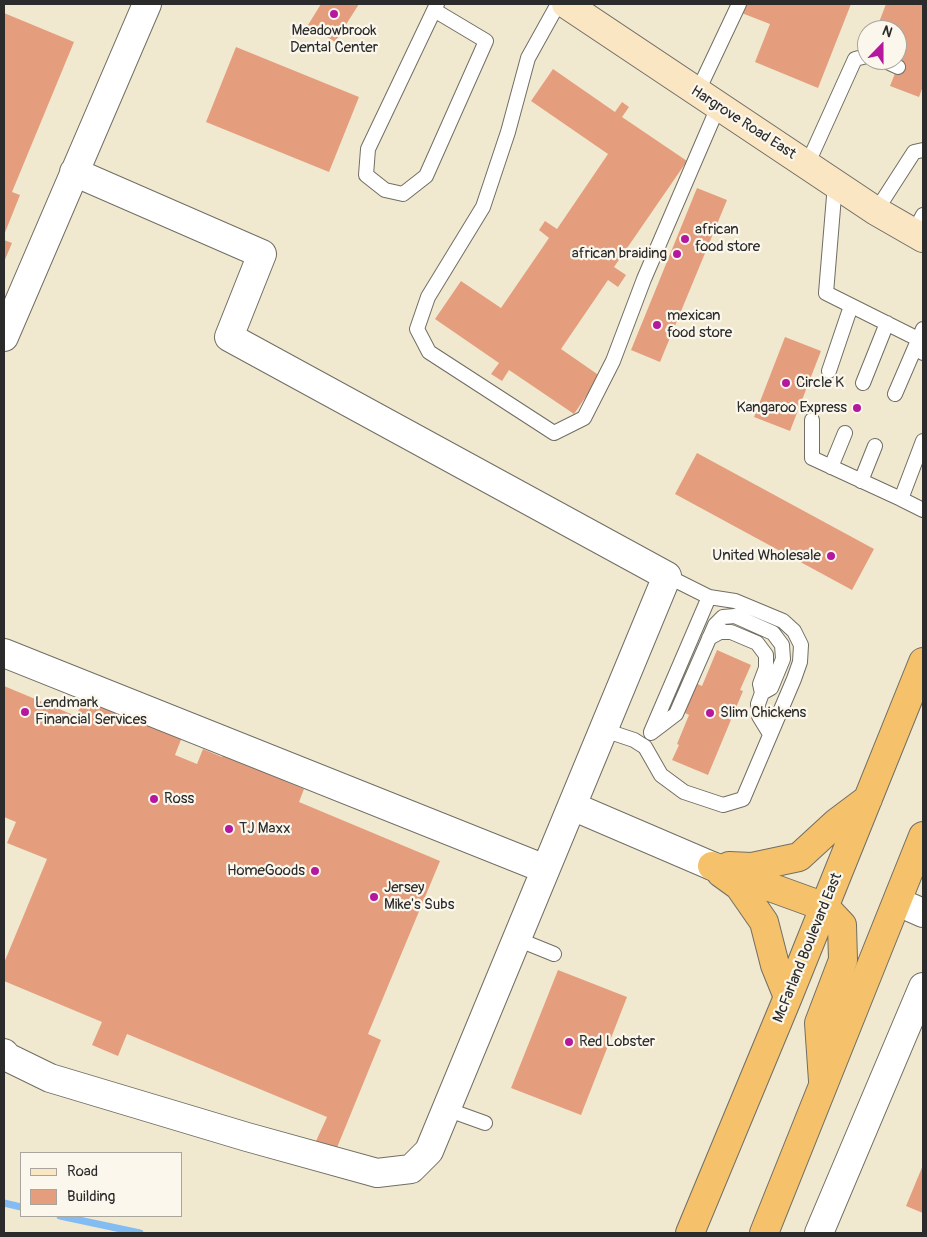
<!DOCTYPE html>
<style>
body{margin:0}
#map{position:relative;width:927px;height:1237px;overflow:hidden;background:#f1e9cf;font-family:Pangolin,sans-serif}
canvas{display:block}
.frame{position:absolute;inset:0;border:5px solid #2b2b2b;pointer-events:none}
.legend{position:absolute;left:20px;top:1152px;width:162px;height:65px;box-sizing:border-box;background:#fbf7ec;border:1px solid #a8a59f;margin:0;padding:6px 9px;list-style:none;font-size:15px;color:#2b2b2b}
.legend li{display:flex;align-items:center;gap:10px;height:25px}
.legend b{width:25px;border:1px solid #a8a59f}
.north{position:absolute;left:857px;top:20px;width:50px;height:50px;box-sizing:border-box;background:#fbf7ec;border:1px solid #a8a59f;border-radius:50%;rotate:22deg;font-size:14px;font-weight:700;line-height:20px;text-align:center;color:#2b2b2b}
.north::after{content:'';display:block;margin:auto;width:18px;height:22px;background:#b5179e;clip-path:polygon(50% 0,100% 100%,50% 72%,0 100%)}
</style>
<div id="map">
<canvas width="927" height="1237"></canvas>
<div class="frame"></div>
<ul class="legend">
<li><b style="height:6px;background:#fbe6c4"></b>Road</li>
<li><b style="height:14px;background:#e49e7e"></b>Building</li>
</ul>
<div class="north">N</div>
</div>
<script>
const ctx = document.querySelector('canvas').getContext('2d');
ctx.lineJoin = 'round';
const toPath = rows => new Path2D(rows.map(r => 'M' + r).join(''));
function stroke(path, color, width, dash) { ctx.strokeStyle = color; ctx.lineWidth = width; ctx.lineCap = dash ? 'butt' : 'round'; ctx.setLineDash(dash || []); ctx.stroke(path); }
function fillPath(path, color) { ctx.fillStyle = color; ctx.fill(path, 'evenodd'); }
function drawText(font, color, halo, rows, align = 'center') {
  ctx.font = font + ' Pangolin,sans-serif'; ctx.lineWidth = 4.5; ctx.setLineDash([]); ctx.textBaseline = 'middle'; ctx.strokeStyle = halo; ctx.fillStyle = color; for (const [text, x, y, turn = 0] of rows) {
    ctx.save(); ctx.translate(x, y); ctx.rotate((+turn || 0) * Math.PI / 180); ctx.textAlign = isNaN(turn) ? turn : align; if (halo) ctx.strokeText(text, 0, 0); ctx.fillText(text, 0, 0); ctx.restore();
  }
}
stroke(toPath([
 [4,1203,21,1207],
 [60,1216,140,1233]
]), '#83bcf3', 7);
fillPath(toPath([
 [321,4,359,4,335,42,308,25],
 [743,4,851,4,818,88,755,62,770,24,739,12],
 [886,4,923,4,923,86,919,97,890,86,905,48,897,45,897,30,876,30],
 [4,13,74,42,12,192,20,195,4,235],
 [236,47,359,97,329,172,206,122],
 [553,69,615,112,622,102,629,107,622,117,687,161,614,267,626,275,618,287,608,280,561,349,600,376,574,414,509,370,502,381,491,374,499,363,435,319,461,281,501,308,549,238,539,230,545,221,557,229,608,154,531,101],
 [697,188,727,200,660,362,631,350],
 [4,240,12,243,4,262],
 [785,337,821,351,790,431,754,417],
 [697,453,874,549,852,590,675,494],
 [717,650,751,665,740,690,743,691,708,775,672,760,679,745,677,744,689,715,683,712,695,683,702,686],
 [4,686,76,716,85,696,182,737,175,755,197,764,203,749,222,757,224,753,286,779,285,781,304,789,299,802,440,861,368,1034,381,1040,336,1150,316,1141,327,1117,127,1034,118,1056,92,1045,102,1022,4,981,4,963,47,859,7,843,16,822,4,817],
 [558,970,627,997,581,1115,511,1088],
 [923,1165,923,1213,906,1206]
]), '#e49e7e');
const lane = toPath([
 [558,4,528,58,508,132,483,207,428,297,417,329,429,352,554,433,584,418,613,361,644,279,718,107],
 [434,10,486,41,426,176,403,194,385,190,366,175,368,149,437,4],
 [883,60,898,67],
 [697,93,739,4],
 [807,165,855,59,867,56],
 [835,184,826,293,918,339,923,353],
 [876,211,914,152,923,150],
 [914,232,923,215],
 [829,371,851,306],
 [863,383,887,323],
 [895,394,923,329],
 [812,420,812,458,901,499],
 [923,441,901,499,923,510],
 [831,467,845,433],
 [861,481,875,446],
 [709,638,720,632,731,632,757,643,766,655,766,668,760,684,762,693,758,704,759,716,770,734],
 [604,730,634,740,645,747,661,775,684,792,723,805,743,799,794,679,800,662,801,645,794,631,783,621,735,601,709,597,667,576],
 [651,732,709,597],
 [651,733,676,714,715,625,723,617,735,616,773,633,782,645,783,659,771,688,762,693],
 [517,939,554,954],
 [446,1109,485,1123]
]);
const street = toPath([
 [4,337,147,4],
 [4,653,545,869],
 [572,806,712,866],
 [898,902,923,913],
 [4,1053,7,1057,50,1078,247,1137,377,1173,411,1169,429,1151,667,576,229,337,262,254,74,172],
 [819,1233,923,987]
]);
const secondary = toPath([
 [566,4,876,211,923,238]
]);
const highway = toPath([
 [712,866,825,907,842,925,843,960,819,1023,823,1081],
 [729,866,752,867,799,857,836,823,868,799],
 [721,873,739,886,764,922,775,965,788,997],
 [690,1233,788,997,923,662],
 [764,1233,923,836]
]);
stroke(lane, '#706e64', 16);
stroke(street, '#706e64', 30);
stroke(secondary, '#706e64', 30);
stroke(highway, '#706e64', 30);
stroke(lane, '#fff', 14);
stroke(street, '#fff', 28);
stroke(secondary, '#fbe6c4', 28);
stroke(highway, '#f5c16b', 28);
for (const [x, y, r, color] of [
 [334,14,5,"#b5179e"],
 [685,239,5,"#b5179e"],
 [677,254,5,"#b5179e"],
 [657,325,5,"#b5179e"],
 [786,383,5,"#b5179e"],
 [857,408,5,"#b5179e"],
 [831,556,5,"#b5179e"],
 [25,712,5,"#b5179e"],
 [710,713,5,"#b5179e"],
 [154,799,5,"#b5179e"],
 [229,829,5,"#b5179e"],
 [315,871,5,"#b5179e"],
 [374,897,5,"#b5179e"],
 [569,1042,5,"#b5179e"]
]) { const dot = new Path2D(); dot.arc(x, y, r, 0, 2 * Math.PI); ctx.fillStyle = color; ctx.fill(dot); stroke(dot, '#fbf7ec', 2); }
drawText('15px', '#2b2b2b', '#fbf7ec', [
 ["Meadowbrook",334,31,"center"],
 ["Dental Center",334,48,"center"],
 ["african",695,230],
 ["food store",695,247],
 ["african braiding",667,254,"right"],
 ["mexican",667,316],
 ["food store",667,333],
 ["Circle K",796,383],
 ["Kangaroo Express",847,408,"right"],
 ["United Wholesale",821,556,"right"],
 ["Lendmark",35,703],
 ["Financial Services",35,720],
 ["Slim Chickens",720,713],
 ["Ross",164,799],
 ["TJ Maxx",239,829],
 ["HomeGoods",305,871,"right"],
 ["Jersey",384,888],
 ["Mike's Subs",384,905],
 ["Red Lobster",579,1042]
], 'left');
drawText('15px', '#2b2b2b', '#fbf7ec', [
 ["Hargrove Road East",743,123,33],
 ["McFarland Boulevard East",808,948,-68]
]);
</script>
